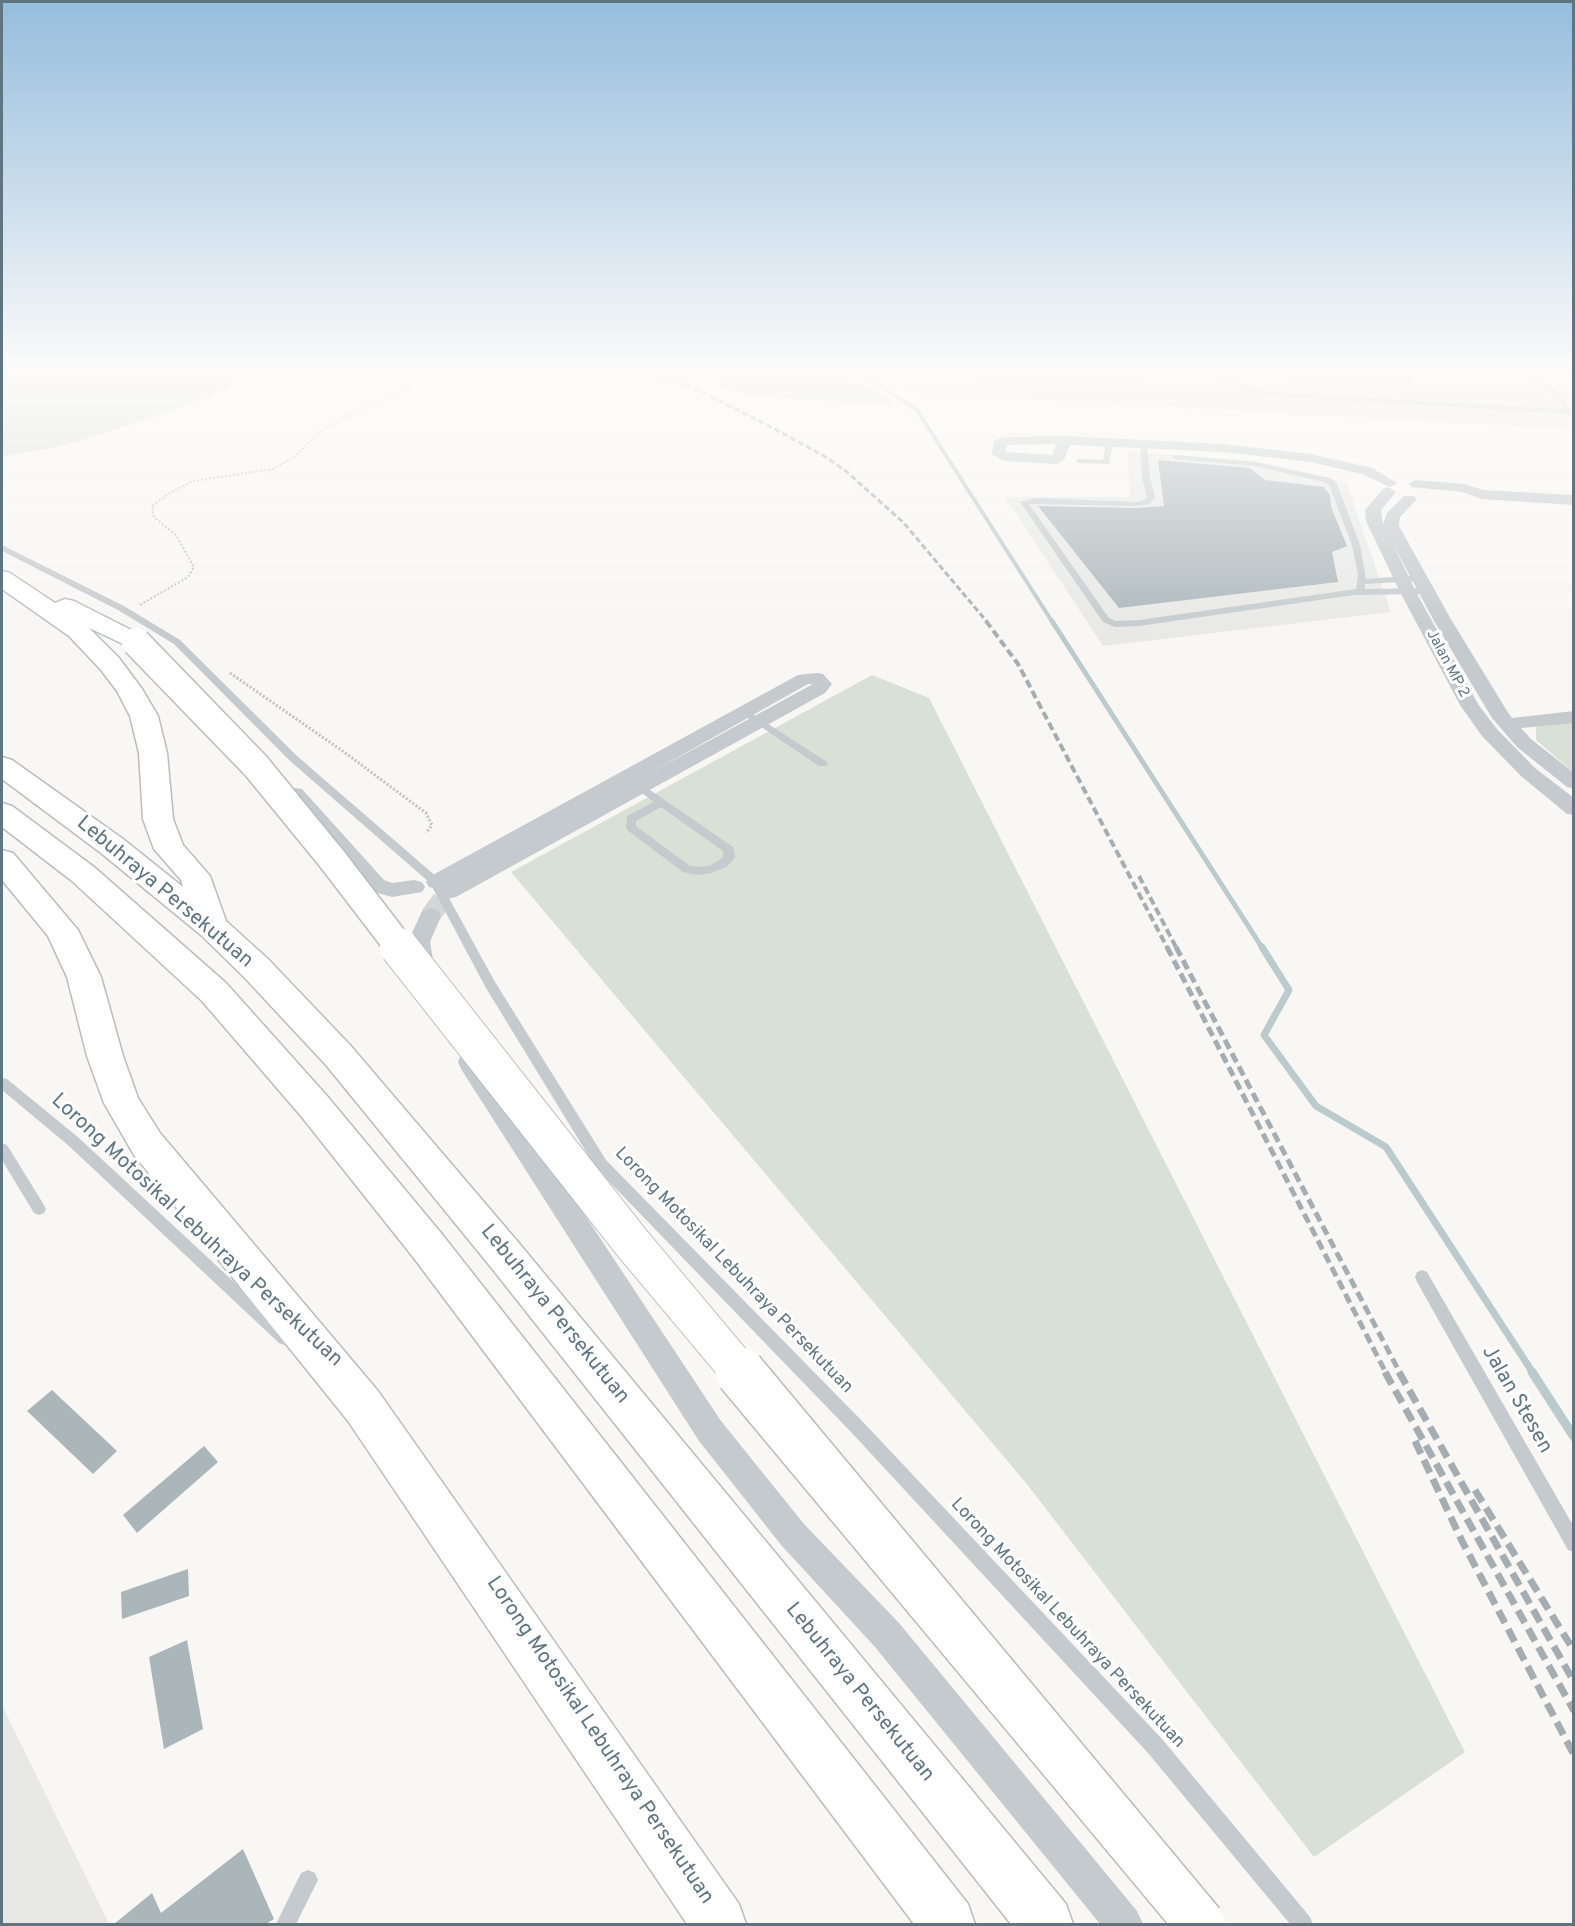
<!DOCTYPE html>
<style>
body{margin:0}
#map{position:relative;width:1575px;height:1926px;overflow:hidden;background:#f8f7f4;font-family:Overpass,sans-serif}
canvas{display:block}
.frame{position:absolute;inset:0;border:3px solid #5f7682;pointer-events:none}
</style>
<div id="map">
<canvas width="1575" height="1926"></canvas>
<div class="frame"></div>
</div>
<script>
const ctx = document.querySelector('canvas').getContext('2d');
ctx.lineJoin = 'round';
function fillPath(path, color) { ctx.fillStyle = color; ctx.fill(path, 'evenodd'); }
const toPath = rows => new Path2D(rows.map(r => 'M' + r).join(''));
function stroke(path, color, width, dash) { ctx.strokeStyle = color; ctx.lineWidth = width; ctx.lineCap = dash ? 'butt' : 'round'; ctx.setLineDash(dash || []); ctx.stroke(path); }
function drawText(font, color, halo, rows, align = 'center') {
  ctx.font = font + ' Overpass,sans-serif'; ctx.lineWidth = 6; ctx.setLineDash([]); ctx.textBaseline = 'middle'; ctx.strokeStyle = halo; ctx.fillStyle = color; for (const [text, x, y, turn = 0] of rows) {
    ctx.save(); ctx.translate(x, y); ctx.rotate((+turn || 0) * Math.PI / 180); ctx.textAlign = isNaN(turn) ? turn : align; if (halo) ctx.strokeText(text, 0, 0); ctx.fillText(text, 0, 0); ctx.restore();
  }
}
fillPath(toPath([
 [883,372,1573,372,1573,429,913,393],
 [1127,451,1252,461,1344,482,1347,484,1391,612,1103,646,1005,497,1130,497],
 [2,1705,109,1924,2,1924]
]), '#e8e9e7');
fillPath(toPath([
 [2,372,264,372,190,404,123,427,62,446,2,457],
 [683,372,845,372,895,405,748,396],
 [872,675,929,698,1465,1752,1314,1857,1026,1483,511,872],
 [1573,720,1573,772,1536,740,1536,725]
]), '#d9e0d5');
fillPath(toPath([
 [1242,372,1439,372,1444,376,1415,379,1405,387,1392,388,1341,383,1323,388,1283,377,1253,377]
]), '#bacacd');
stroke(toPath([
 [859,372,917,410,1053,623]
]), '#bacacd', 4);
stroke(toPath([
 [1052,621,1263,949]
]), '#bacacd', 5);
stroke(toPath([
 [1262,947,1289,990,1264,1035,1316,1106,1386,1147,1533,1373]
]), '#bacacd', 7);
stroke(toPath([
 [1532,1372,1574,1437]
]), '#bacacd', 9);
fillPath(toPath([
 [1158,460,1250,468,1265,480,1324,487,1330,495,1331,507,1347,546,1332,552,1338,582,1119,608,1038,506,1136,508,1164,506],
 [52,1390,117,1451,93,1474,27,1411],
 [204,1446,218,1462,137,1533,123,1515],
 [188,1569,189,1596,122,1619,121,1592],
 [187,1640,203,1729,164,1749,149,1657],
 [243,1849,274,1919,266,1924,114,1924,152,1893,161,1913]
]), '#aab6ba');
stroke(toPath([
 [430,916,448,892]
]), '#d2d7d8', 20, [20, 10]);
const highway = toPath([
 [2,571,10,573,55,603,65,599,74,601,145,637,149,642,145,647,136,650,89,628,119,658,142,689,158,716,167,753,173,819,183,845,210,876,226,921,268,959,350,1045,518,1242,1066,1904,1073,1924,1011,1924,490,1266,326,1065,244,977,201,935,101,853,2,779,2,757,12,760,123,839,183,887,181,880,154,849,143,819,139,753,130,716,117,691,101,670,69,636,2,589,2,571],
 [2,803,12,806,94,867,226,983,327,1096,441,1233,968,1904,975,1924,914,1924,413,1257,301,1116,202,1001,72,881,2,827,2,803],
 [2,850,13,853,78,930,101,977,123,1056,138,1098,160,1133,378,1391,739,1904,746,1924,687,1924,348,1421,134,1155,104,1103,87,1056,67,977,48,936,2,880,2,850]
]);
stroke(highway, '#b9bdc0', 3);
stroke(toPath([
 [140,605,188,577,194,567,176,535,154,517,152,506,168,494,193,481,273,469,294,457,323,429,410,386,419,375,439,375]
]), '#bec2c3', 2, [2, 2]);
stroke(toPath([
 [230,673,344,752,426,813,432,825,426,833]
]), '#bec2c3', 3, [2, 2]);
fillPath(toPath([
 [1166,372,1179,372,1134,382,1107,383,976,379,972,377,976,375,1107,379,1134,378,1166,372],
 [1200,372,1208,372,1234,383,1270,392,1563,409,1552,395,1519,372,1526,372,1558,391,1571,410,1574,410,1574,414,1270,396,1229,387,1200,372],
 [1106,441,1113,443,1109,464,1079,463,1075,461,1079,459,1103,460,1106,441],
 [1140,443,1147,445,1150,478,1155,497,1150,504,1136,506,1029,504,1109,618,1116,621,1139,620,1356,589,1358,574,1352,545,1329,485,1324,482,1255,466,1173,459,1173,455,1176,455,1255,462,1330,478,1337,484,1360,545,1366,579,1419,575,1423,578,1419,581,1365,584,1365,589,1427,588,1431,591,1427,594,1354,595,1139,626,1115,627,1103,622,1020,502,1037,498,1136,502,1144,500,1147,497,1142,478,1140,443],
 [2,545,124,606,180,640,297,756,438,878,495,982,606,1160,863,1422,1162,1739,1310,1917,1313,1924,1290,1924,1148,1753,851,1432,596,1168,486,988,430,883,289,760,174,644,118,610,2,551,2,545],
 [745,709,827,762,828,764,827,766,819,766,742,714,742,710,745,709],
 [634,779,733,847,735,857,733,860,726,867,711,873,698,875,683,872,627,830,626,827,627,816,654,802,630,784,629,782,630,780,634,779],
 [661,807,723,851,723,856,718,861,709,866,698,867,690,866,636,826,636,821,661,807],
 [2,1078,7,1079,79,1138,289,1333,292,1338,289,1343,284,1345,279,1343,69,1146,2,1090,2,1078],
 [2,1143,7,1145,44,1205,46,1209,44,1213,39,1215,34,1213,2,1160,2,1143],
 [1422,1270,1427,1272,1574,1527,1574,1552,1568,1550,1417,1282,1415,1277,1417,1272,1422,1270],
 [308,1870,315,1873,318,1880,296,1924,276,1924,301,1873,308,1870]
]), '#c4cacd');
fillPath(toPath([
 [1065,436,1223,444,1310,454,1372,468,1397,483,1390,487,1362,474,1310,462,1223,452,1070,445,1064,460,1057,464,1004,461,992,454,994,440,1007,437,1065,436],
 [1056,444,1052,455,1006,452,1007,445,1056,444],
 [1416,480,1465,484,1483,490,1574,495,1574,505,1481,499,1463,492,1411,487,1409,484,1416,480],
 [1388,487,1396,492,1381,510,1383,524,1387,513,1404,496,1414,496,1417,499,1400,517,1399,526,1452,621,1507,711,1512,718,1574,711,1574,723,1521,728,1531,739,1574,773,1574,789,1567,787,1517,747,1492,718,1434,621,1393,544,1416,592,1478,704,1496,728,1535,768,1574,798,1574,815,1567,814,1521,776,1482,736,1460,705,1400,592,1366,521,1365,510,1383,489,1388,487],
 [817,673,823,674,832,684,825,693,456,897,448,899,440,897,437,892,439,889,429,887,426,882,429,877,798,675,817,673],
 [808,684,813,684,650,773,808,684],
 [295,788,302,789,384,880,392,883,414,880,422,882,425,887,422,892,392,897,368,890,288,799,285,794,288,789,295,788],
 [430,908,438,911,441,916,430,942,435,971,432,977,424,979,416,977,413,971,408,942,422,911,430,908],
 [470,1053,479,1055,721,1421,804,1524,899,1623,1137,1911,1143,1924,1100,1924,875,1647,782,1546,699,1441,461,1069,458,1062,461,1055,470,1053]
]), '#c4cacd');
fillPath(highway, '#fff');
stroke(toPath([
 [652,372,704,393,771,427,826,457,847,472,903,522,988,623]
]), '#a4adb2', 3, [6, 3]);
stroke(toPath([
 [986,621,1018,664,1168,949],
 [1139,876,1177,949]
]), '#a4adb2', 4, [8, 4]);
stroke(toPath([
 [1167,947,1386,1373],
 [1176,947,1400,1373]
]), '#a4adb2', 5, [10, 5]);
stroke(toPath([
 [1385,1372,1574,1711],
 [1399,1372,1574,1682],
 [1415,1441,1462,1541,1574,1755],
 [1475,1490,1574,1651]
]), '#a4adb2', 7, [14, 7]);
const highwayBridgeFar2 = toPath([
 [136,642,256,766,332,859,401,949]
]);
const highwayBridgeFar1 = toPath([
 [399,947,632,1243,741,1373]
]);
const highwayBridge = toPath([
 [740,1372,1200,1924]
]);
stroke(highwayBridgeFar2, '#b9bdc0', 31, []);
stroke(highwayBridgeFar1, '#b9bdc0', 40, []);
stroke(highwayBridge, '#b9bdc0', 52, []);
stroke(highwayBridgeFar2, '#fff', 28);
stroke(highwayBridgeFar1, '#fff', 38);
stroke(highwayBridge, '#fff', 49);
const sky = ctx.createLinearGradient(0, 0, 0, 641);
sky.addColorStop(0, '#95bddd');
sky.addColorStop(0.58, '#fcfbfa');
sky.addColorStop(1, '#fcfbfa00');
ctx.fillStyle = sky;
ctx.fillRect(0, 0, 1575, 641);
drawText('15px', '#5f7682', '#fff', [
 ["Jalan MP 2",1447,664,62]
]);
drawText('18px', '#5f7682', '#fff', [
 ["Lorong Motosikal Lebuhraya Persekutuan",733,1271,46],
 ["Lorong Motosikal Lebuhraya Persekutuan",1067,1624,47]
]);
drawText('21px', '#5f7682', '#fff', [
 ["Lebuhraya Persekutuan",164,893,40],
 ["Lorong Motosikal Lebuhraya Persekutuan",196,1231,43],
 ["Lebuhraya Persekutuan",554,1315,51],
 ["Jalan Stesen",1516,1400,60],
 ["Lebuhraya Persekutuan",859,1693,51],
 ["Lorong Motosikal Lebuhraya Persekutuan",599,1741,56]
]);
</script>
